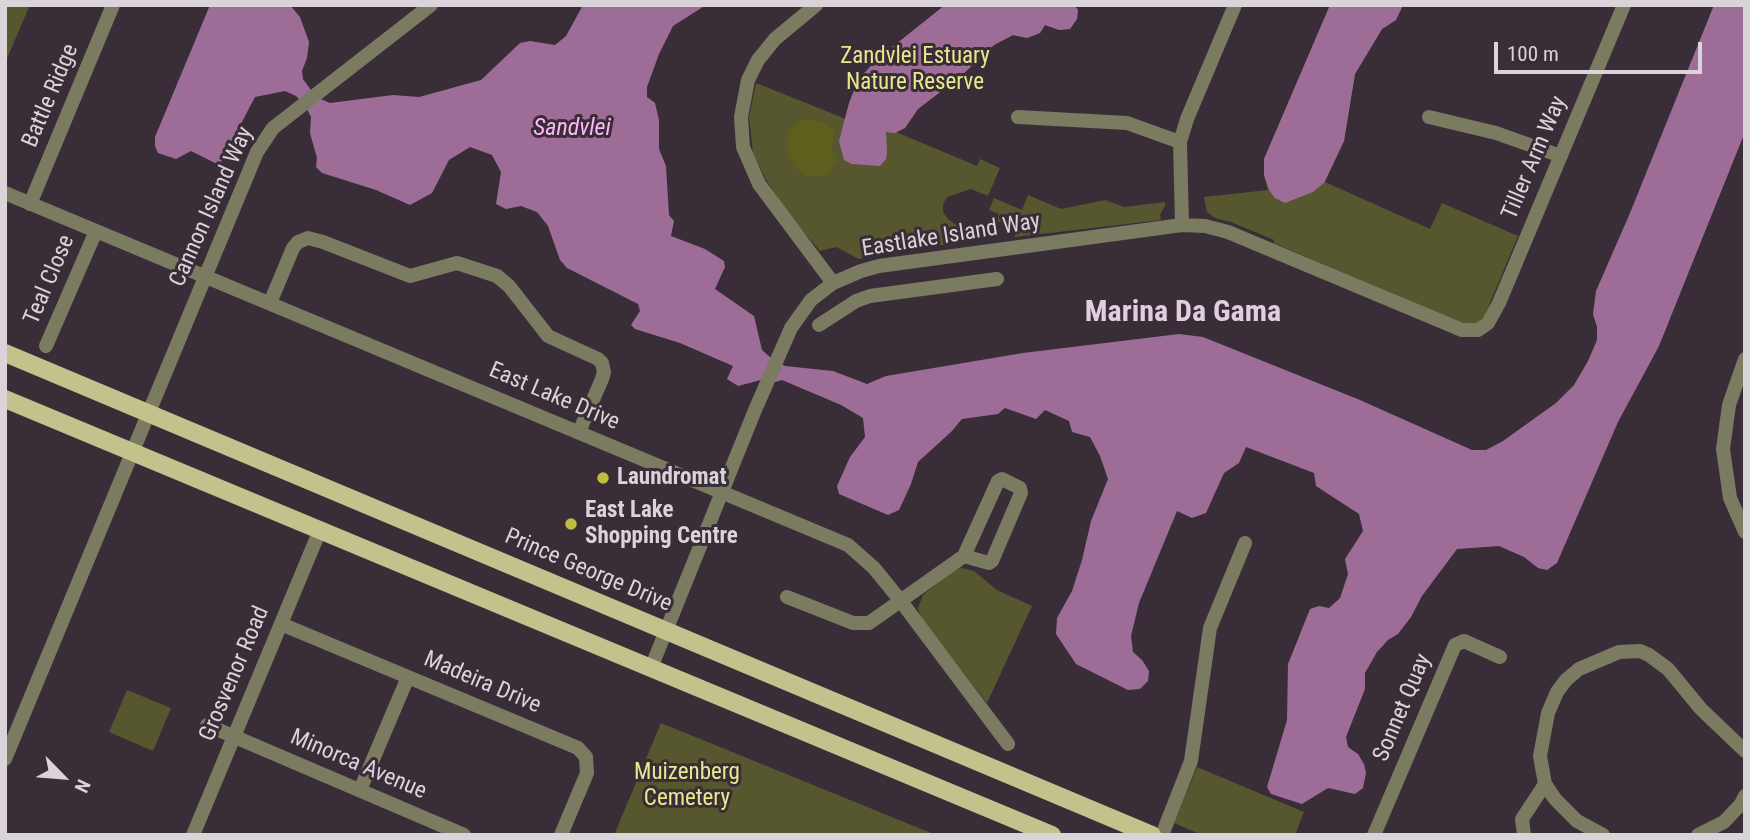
<!DOCTYPE html>
<style>
body{margin:0}
#map{position:relative;width:1750px;height:840px;overflow:hidden;background:#392d38;font-family:"Roboto Condensed",sans-serif}
canvas{display:block}
.frame{position:absolute;inset:0;border:7px solid #dbd3da;pointer-events:none}
.north{position:absolute;left:28px;top:742px;width:70px;height:70px;-webkit-text-stroke:5px #392d38;paint-order:stroke;rotate:115deg;font-size:19px;font-weight:700;line-height:28px;text-align:center;color:#dbd3da}
.north::after{content:'';display:block;margin:auto;width:24px;height:32px;background:#dbd3da;clip-path:polygon(50% 0,100% 100%,50% 72%,0 100%)}
.scale{position:absolute;left:1494px;top:42px;width:208px;height:32px;box-sizing:border-box;border:4px solid #dbd3da;border-top:0;padding-left:9px;font-size:21px;line-height:24px;white-space:nowrap;color:#dbd3da;-webkit-text-stroke:5px #392d38;paint-order:stroke}
</style>
<div id="map">
<canvas width="1750" height="840"></canvas>
<div class="frame"></div>
<div class="north">N</div>
<div class="scale">100 m</div>
</div>
<script>
const ctx = document.querySelector('canvas').getContext('2d');
ctx.lineJoin = 'round';
function fillPath(path, color) { ctx.fillStyle = color; ctx.fill(path, 'evenodd'); }
const toPath = rows => new Path2D(rows.map(r => 'M' + r).join(''));
function stroke(path, color, width, dash) { ctx.strokeStyle = color; ctx.lineWidth = width; ctx.lineCap = dash ? 'butt' : 'round'; ctx.setLineDash(dash || []); ctx.stroke(path); }
function drawText(font, color, halo, rows, align = 'center') {
  ctx.font = font + ' "Roboto Condensed",sans-serif'; ctx.lineWidth = 6; ctx.setLineDash([]); ctx.textBaseline = 'middle'; ctx.strokeStyle = halo; ctx.fillStyle = color; for (const [text, x, y, turn = 0] of rows) {
    ctx.save(); ctx.translate(x, y); ctx.rotate((+turn || 0) * Math.PI / 180); ctx.textAlign = isNaN(turn) ? turn : align; if (halo) ctx.strokeText(text, 0, 0); ctx.fillText(text, 0, 0); ctx.restore();
  }
}
fillPath(toPath([
 [5,5,30,5,5,63],
 [945,5,1074,5,1078,10,1077,19,1070,29,1059,30,1045,25,1040,33,1027,38,1013,35,994,45,961,76,918,109,905,128,896,132,977,166,980,159,1000,168,988,196,971,189,947,197,943,204,943,212,948,219,964,231,964,242,902,250,859,259,836,247,820,251,786,211,765,178,753,153,749,117,756,83,846,119,859,80,876,60],
 [1330,5,1403,5,1396,20,1382,29,1355,74,1344,141,1325,182,1430,229,1442,203,1518,236,1485,315,1477,323,1462,323,1274,243,1274,240,1231,222,1215,218,1207,212,1204,197,1268,190,1264,175,1264,159],
 [1028,195,1061,209,1105,200,1124,207,1165,202,1165,206,1160,215,1161,220,1015,237,1014,230,997,221,999,214,989,210,994,198,1022,210],
 [962,568,974,571,997,590,1032,606,987,703,920,616,918,608,923,595,956,569],
 [127,690,171,708,153,751,109,732],
 [661,723,936,835,614,835],
 [1197,767,1304,812,1295,835,1202,835,1174,823]
]), '#56572f');
fillPath(toPath([
 [803,119,823,122,835,131,831,145,837,161,828,175,806,177,795,167,787,152,788,130]
]), '#5e5e1d');
fillPath(toPath([
 [210,5,290,5,300,17,309,42,307,58,302,71,303,79,316,97,330,103,393,95,419,97,481,80,520,43,530,41,555,45,566,36,583,5,706,5,673,26,659,54,647,87,647,97,655,103,659,120,659,149,666,166,669,215,674,221,671,236,705,249,724,261,725,267,715,289,754,316,762,350,771,358,785,366,833,371,867,384,886,376,1023,353,1179,334,1203,337,1360,400,1472,450,1486,450,1503,441,1556,403,1574,385,1588,361,1597,340,1597,327,1593,314,1596,291,1630,213,1714,5,1745,5,1745,132,1659,346,1618,422,1557,563,1547,570,1538,568,1524,557,1499,546,1457,549,1422,596,1411,617,1398,634,1388,640,1377,652,1365,673,1365,689,1346,737,1348,747,1358,754,1364,764,1366,773,1363,788,1355,794,1328,788,1302,804,1271,794,1267,787,1287,720,1288,664,1310,609,1319,606,1329,608,1340,598,1348,574,1345,559,1363,531,1359,514,1316,486,1314,473,1246,447,1239,463,1224,473,1206,513,1192,518,1177,511,1139,603,1131,636,1133,652,1142,660,1149,671,1148,681,1140,689,1128,690,1076,664,1056,634,1057,618,1072,591,1082,560,1091,521,1108,479,1100,456,1090,437,1072,432,1069,421,1045,410,1036,419,1005,408,998,414,962,419,951,432,918,462,911,484,899,510,888,515,839,494,837,486,850,457,865,437,863,418,841,405,782,380,775,382,761,380,738,386,727,379,733,366,680,343,635,329,631,325,640,311,638,304,567,268,560,260,548,226,537,212,521,206,506,209,496,204,501,172,492,155,470,147,449,160,432,193,410,205,376,190,322,173,316,167,317,158,310,133,311,117,306,107,296,96,285,91,255,97,221,162,215,163,191,151,176,159,158,153,155,146,155,137],
 [945,5,1074,5,1078,10,1077,19,1070,29,1059,30,1045,25,1040,33,1027,38,1013,35,994,45,961,76,918,109,905,128,895,133,886,132,887,152,886,159,880,166,852,164,844,160,839,141,849,103,858,80,876,60],
 [1330,5,1403,5,1396,20,1382,29,1355,74,1344,141,1324,183,1313,192,1285,203,1275,198,1269,190,1264,175,1264,159]
]), '#9d6d98');
stroke(toPath([
 [816,5,775,39,758,60,748,80,741,117,743,147,759,184,833,283],
 [1018,117,1127,123,1180,142],
 [1429,117,1496,133,1561,156],
 [5,193,848,545,874,568,900,600,1008,744],
 [30,204,113,5],
 [1182,225,1180,142,1187,119,1235,5],
 [270,303,293,248,298,242,308,238,323,242,410,276,457,263,497,276,509,286,548,336,598,359,602,363,604,372,602,379,579,432],
 [819,325,856,301,870,296,997,279],
 [46,346,96,231],
 [1745,359,1729,405,1723,449,1730,498,1745,532],
 [787,597,853,623,869,623,964,556,998,481,1002,479,1020,488,1021,493,992,561,989,563,964,556],
 [281,624,578,748,586,757,587,773,561,835],
 [651,668,755,410,791,328,811,300,833,283,861,271,879,266,1182,225,1205,226,1228,232,1462,330,1478,330,1488,323,1499,303,1624,5],
 [207,725,464,835],
 [5,759,257,152,273,128,431,5],
 [360,790,408,677],
 [193,835,320,530],
 [1162,835,1191,761,1210,628,1245,543],
 [1374,835,1455,645,1464,641,1500,657],
 [1524,835,1522,819,1545,784],
 [1603,835,1577,821,1555,799,1545,784,1540,756,1548,713,1557,692,1566,680,1579,669,1619,652,1640,651,1649,655,1668,669,1701,709,1745,751],
 [1698,835,1724,822,1741,804,1745,796]
]), '#7a7b60', 14);
stroke(toPath([
 [5,353,1152,835],
 [5,399,1052,835]
]), '#c2c38c', 18);
for (const [x, y, r, color] of [
 [603,478,7,"#bebe42"],
 [571,524,7,"#bebe42"]
]) { const dot = new Path2D(); dot.arc(x, y, r, 0, 2 * Math.PI); ctx.fillStyle = color; ctx.fill(dot); stroke(dot, '#392d38', 2.5); }
drawText('23px', '#e8e98c', '#392d38', [
 ["Zandvlei Estuary",915,57],
 ["Nature Reserve",915,83],
 ["Muizenberg",687,773],
 ["Cemetery",687,799]
]);
drawText('23px', '#dbd3da', '#392d38', [
 ["Battle Ridge",51,96,-67],
 ["Tiller Arm Way",1535,158,-67],
 ["Cannon Island Way",212,207,-66],
 ["Eastlake Island Way",951,236,-9],
 ["Teal Close",50,280,-67],
 ["East Lake Drive",554,397,23],
 ["Prince George Drive",588,571,23],
 ["Grosvenor Road",235,674,-67],
 ["Madeira Drive",482,683,23],
 ["Sonnet Quay",1403,708,-67],
 ["Minorca Avenue",358,765,23]
]);
drawText('bold 23px', '#dbd3da', '#392d38', [
 ["Laundromat",617,478],
 ["East Lake",585,511],
 ["Shopping Centre",585,537]
], 'left');
drawText('italic 24px', '#feb7f8', '#392d38', [
 ["Sandvlei",572,129]
]);
drawText('bold 30px', '#e0d0de', '#392d38', [
 ["Marina Da Gama",1183,313]
]);
</script>
